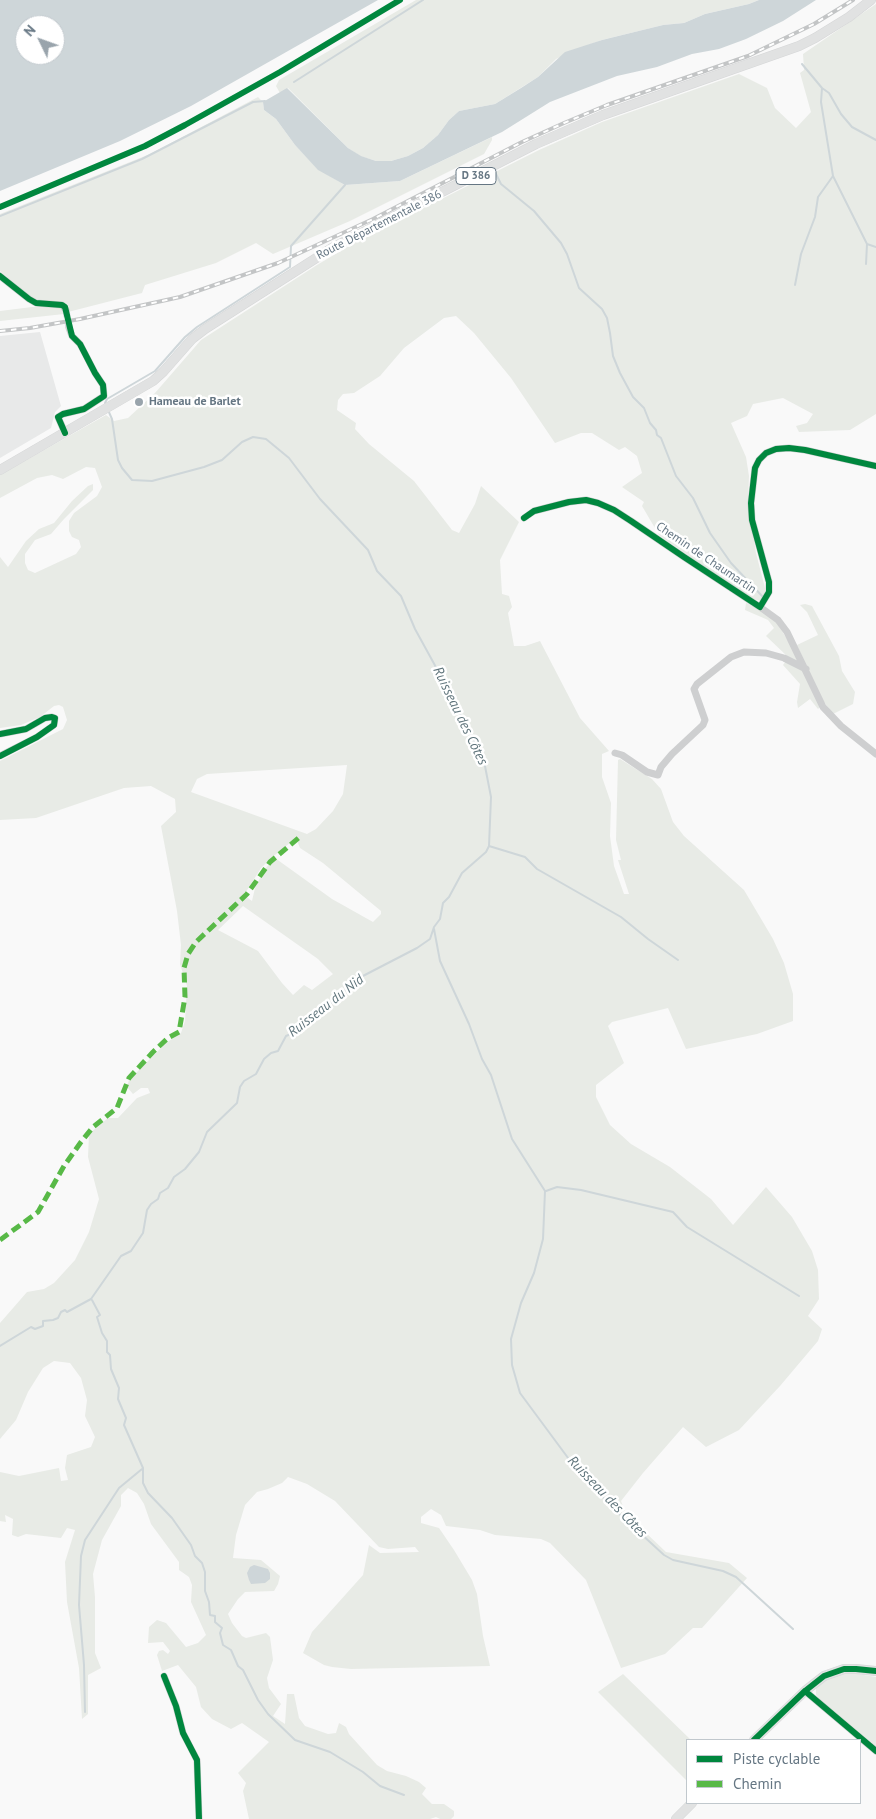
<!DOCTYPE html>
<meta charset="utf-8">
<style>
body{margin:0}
#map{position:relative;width:876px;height:1819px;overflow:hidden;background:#f9f9f9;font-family:"PT Sans",sans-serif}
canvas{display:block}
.legend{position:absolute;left:686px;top:1739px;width:175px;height:65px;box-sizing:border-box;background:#fff;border:1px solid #c1c8cd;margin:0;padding:6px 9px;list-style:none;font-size:15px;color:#657683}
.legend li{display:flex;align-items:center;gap:10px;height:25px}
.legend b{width:25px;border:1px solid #c1c8cd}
.north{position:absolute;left:15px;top:15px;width:50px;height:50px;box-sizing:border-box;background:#fff;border:1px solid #c1c8cd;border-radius:50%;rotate:312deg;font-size:14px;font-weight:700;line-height:20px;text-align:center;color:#657683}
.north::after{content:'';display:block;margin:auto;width:18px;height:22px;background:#99a4ac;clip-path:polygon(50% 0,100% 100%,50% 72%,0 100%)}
</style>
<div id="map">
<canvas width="876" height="1819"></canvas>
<ul class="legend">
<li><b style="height:6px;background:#00873e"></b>Piste cyclable</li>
<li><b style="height:6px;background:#58b947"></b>Chemin</li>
</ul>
<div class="north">N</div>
</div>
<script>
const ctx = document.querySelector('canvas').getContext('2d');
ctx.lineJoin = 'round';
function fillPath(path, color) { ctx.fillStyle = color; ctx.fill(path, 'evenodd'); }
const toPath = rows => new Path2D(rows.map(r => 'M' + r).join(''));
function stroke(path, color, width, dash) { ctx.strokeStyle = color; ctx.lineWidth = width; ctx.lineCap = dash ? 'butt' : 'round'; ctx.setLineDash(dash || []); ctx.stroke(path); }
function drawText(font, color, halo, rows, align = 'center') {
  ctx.font = font + ' "PT Sans",sans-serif'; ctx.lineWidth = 5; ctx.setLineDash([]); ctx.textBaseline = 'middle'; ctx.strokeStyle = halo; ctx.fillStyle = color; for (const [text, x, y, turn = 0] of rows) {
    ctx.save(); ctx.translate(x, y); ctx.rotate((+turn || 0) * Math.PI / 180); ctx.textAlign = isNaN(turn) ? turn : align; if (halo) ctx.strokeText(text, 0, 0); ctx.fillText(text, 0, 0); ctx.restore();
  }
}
fillPath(toPath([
 [40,332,61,406,55,412,51,428,0,458,0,336]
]), '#e8e9e9');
fillPath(toPath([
 [416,0,759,0,749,4,705,14,684,23,663,25,602,40,588,45,556,59,538,77,495,104,459,111,449,120,438,135,423,148,408,156,391,161,376,161,360,156,348,148,288,88,280,93,276,86,279,80],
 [876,4,876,414,850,430,799,432,796,426,807,423,813,414,783,398,753,404,747,416,731,423,746,457,749,476,748,503,756,553,765,588,765,596,761,601,749,598,659,535,642,506,644,502,622,487,642,473,637,456,625,447,619,450,592,433,581,433,555,443,511,378,474,333,456,316,444,318,404,348,380,376,354,393,343,394,338,400,337,410,356,423,355,429,369,444,414,481,452,530,459,533,475,504,481,486,519,522,500,560,502,594,509,596,512,607,508,613,514,646,525,646,540,641,580,718,609,751,602,754,602,777,611,803,610,836,614,866,624,894,629,894,618,860,621,860,616,840,618,760,620,759,652,779,661,789,673,822,684,836,744,890,773,939,784,963,793,994,793,1021,757,1034,686,1049,668,1008,612,1022,608,1026,624,1063,596,1085,596,1097,610,1125,631,1144,670,1167,711,1199,733,1225,766,1187,792,1217,812,1251,818,1270,819,1299,808,1316,822,1329,818,1341,780,1386,739,1430,706,1447,683,1427,643,1473,621,1501,626,1514,666,1552,729,1563,747,1578,702,1628,693,1628,665,1654,621,1668,586,1580,550,1543,541,1539,495,1535,480,1530,446,1526,441,1515,431,1509,421,1517,421,1523,439,1528,454,1550,472,1580,477,1594,483,1636,490,1666,351,1669,332,1667,324,1665,303,1653,312,1632,363,1575,369,1545,380,1553,419,1552,415,1547,388,1549,379,1547,335,1501,307,1484,288,1477,282,1483,268,1489,257,1492,245,1505,236,1535,233,1558,261,1560,280,1576,278,1584,274,1591,245,1592,238,1599,228,1614,232,1623,242,1636,246,1638,266,1633,270,1637,273,1660,267,1678,269,1688,281,1704,273,1716,285,1724,287,1694,294,1694,299,1718,305,1726,328,1734,336,1733,339,1723,346,1727,349,1734,377,1765,387,1771,406,1776,419,1782,426,1788,422,1794,432,1804,444,1804,454,1811,454,1816,451,1819,440,1819,436,1817,430,1819,249,1819,243,1791,246,1783,238,1773,269,1742,242,1723,231,1729,212,1719,201,1707,196,1687,178,1665,162,1671,157,1655,159,1651,163,1650,168,1654,170,1651,163,1642,148,1643,149,1627,157,1620,166,1623,186,1647,198,1643,206,1635,191,1602,192,1585,189,1577,179,1570,179,1562,151,1524,144,1504,137,1493,128,1488,121,1495,121,1506,102,1540,93,1574,95,1597,95,1653,101,1668,88,1675,88,1714,82,1719,79,1668,67,1602,65,1562,75,1530,67,1528,61,1538,26,1534,18,1537,12,1535,13,1519,5,1515,6,1522,0,1521,0,1472,19,1476,59,1468,61,1481,68,1480,65,1468,67,1455,91,1447,95,1437,85,1416,87,1400,81,1378,70,1363,54,1361,43,1368,28,1392,16,1420,0,1439,0,1323,27,1292,44,1289,54,1283,75,1260,89,1232,99,1199,88,1157,89,1134,108,1118,118,1118,137,1098,150,1093,148,1088,141,1088,133,1094,127,1087,129,1080,166,1043,181,1033,185,1021,187,986,180,964,181,945,177,911,161,826,176,812,175,799,151,786,124,788,36,818,0,820,0,761,63,729,67,720,63,707,59,705,54,706,40,717,21,725,0,728,0,557,8,567,26,541,39,529,54,523,72,501,88,486,93,484,93,490,64,519,51,534,35,540,25,554,25,563,28,570,35,573,76,554,81,547,79,540,72,537,69,531,69,521,74,513,97,496,102,487,95,468,86,467,63,479,52,475,37,478,0,498,0,475,106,415,114,421,128,418,155,393,201,340,317,265,354,243,539,150,602,122,739,74,767,88,775,108,796,128,811,112,800,73,804,70,803,54],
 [347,765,343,794,333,811,316,829,307,834,191,792,197,779,207,774],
 [296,838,300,848,323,863,381,911,381,914,373,922,332,899,275,858,264,870,255,888,252,901,244,895,261,868,270,859],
 [243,906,318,959,333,974,312,990,304,985,293,995,282,983,258,951,218,930],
 [258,97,263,102,264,110,276,119,295,145,318,169,345,185,400,181,492,137,492,140,484,154,350,221,273,254,256,243,216,263,145,285,142,293,68,312,65,304,40,301,32,298,0,271,0,214,150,154],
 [32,307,59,307,63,309,64,314,0,321,0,311],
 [746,603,755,607,777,622,801,664,788,657,766,636,774,628,768,620,745,610],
 [805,604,812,606,839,656,842,671,855,692,853,704,833,714,821,698,797,645,818,635,807,612,800,605],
 [786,661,804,671,820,707,818,709,810,699,798,708,797,702,800,684,783,665],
 [852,1673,876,1677,876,1748,822,1702,816,1695,816,1686,822,1681,837,1674],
 [623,1674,691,1740,687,1740,687,1781,598,1692]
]), '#e8ebe6');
fillPath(toPath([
 [0,0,378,0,191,106,120,141,0,191],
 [25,25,55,25,55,55,25,55],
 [759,0,816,0,783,21,746,39,719,49,692,54,657,67,617,76,550,102,502,132,400,181,345,185,318,170,295,145,276,119,264,110,263,102,287,88,348,148,361,156,376,161,391,161,408,156,423,148,438,135,449,120,459,111,495,104,521,88,538,77,565,52,602,40,663,25,684,23,705,14,749,4],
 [254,1565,268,1569,270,1573,270,1579,265,1583,251,1584,249,1580,247,1573,250,1567]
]), '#ced6d9');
stroke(toPath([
 [294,82,423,0],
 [822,88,829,93,841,114,852,127,876,140],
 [495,172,501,184,534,211,561,243,567,254,579,288,602,309,607,318,610,333,613,356,620,373,633,397,644,408,650,423,656,430,657,435,661,438,676,476,693,498,710,533,731,563,763,597],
 [833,176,867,244,866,264],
 [0,216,142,159,253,102,265,101],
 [867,244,876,247],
 [795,285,801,254,815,217,818,197,833,176,821,102,822,88,802,64],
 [106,405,105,403,107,399,155,371,185,337,197,327,290,267,291,246,345,185],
 [489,846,525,857,537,869,621,917,648,939,678,960],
 [434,929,440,961,469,1024,482,1059,491,1075,512,1139,545,1191,543,1239,534,1273,521,1303,511,1339,512,1365,520,1393,574,1466,614,1509,664,1555,673,1560,723,1571,736,1577,793,1629],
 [546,1191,557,1187,581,1190,673,1212,687,1227,799,1296],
 [92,1300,100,1315,97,1317,102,1333,107,1341,107,1352,110,1355,111,1369,119,1388,118,1399,126,1418,124,1425,143,1468,143,1483,148,1493,172,1518,191,1545,195,1556,202,1563,205,1572,205,1591,209,1602,210,1615,215,1616,215,1622,222,1628,220,1633,223,1645,231,1650,238,1666,243,1670,258,1700,268,1714,295,1740,330,1752,363,1772,380,1786,404,1795],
 [0,1346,31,1327,35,1329,43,1326,43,1321,53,1320,58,1318,61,1312,65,1310,67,1312,91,1299,121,1256,131,1251,143,1233,147,1210,151,1204,158,1199,160,1193,168,1188,174,1177,185,1169,199,1152,207,1132,237,1103,240,1087,244,1081,256,1074,264,1059,271,1053,278,1051,286,1036,298,1031,300,1025,308,1021,334,1001,337,995,349,988,359,978,417,948,430,939,434,927,440,919,443,903,449,897,462,873,486,852,489,846,491,797,484,761,443,680,415,629,401,596,377,571,368,550,320,499,289,458,266,439,253,437,242,442,222,460,204,467,152,481,132,480,122,468,118,460,112,419,108,410],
 [85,1712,84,1665,79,1605,81,1556,85,1540,119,1488,142,1469]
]), '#ced6d9', 2);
stroke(toPath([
 [66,310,69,328]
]), '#d4d8dc', 7, [7, 3.5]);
const major = toPath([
 [0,470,153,381,163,372,192,339,205,329,332,248,536,144,603,115,799,46,815,38,849,17,871,0],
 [754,1740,805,1691,824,1676,844,1669,856,1669,876,1671],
 [676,1819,692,1803]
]);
stroke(major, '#d5d6d7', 10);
stroke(toPath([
 [0,276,29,299,36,303,62,305,66,310],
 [65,433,58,417,63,414,84,409,104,396,103,385,95,373,80,344,72,336,69,328],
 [524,518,534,511,569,502,586,500,598,503,614,510,631,521,684,557,760,607,769,592,769,582,752,520,751,503,755,468,759,460,766,453,776,449,789,448,805,450,876,466],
 [760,607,778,620,787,632,823,707,841,726,876,754],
 [0,734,26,729,45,718,52,717,55,718,54,725,37,737,0,756],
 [615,753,622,755,647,772,658,775,661,767,672,754,703,725,705,720,694,689,697,684,731,657,744,652,766,653,784,658,806,669],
 [164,1676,176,1706,183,1733,197,1760,199,1819],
 [805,1691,876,1751]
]), '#cecfd0', 7);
stroke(major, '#e1e2e2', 9);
const rail = toPath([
 [0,331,30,328,80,319,180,297,278,263,373,219,522,142,564,123,607,105,748,56,814,24,853,0]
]);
stroke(rail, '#c3c5c6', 4);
stroke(rail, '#fff', 2, [5.5]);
stroke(toPath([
 [0,1240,38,1212,64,1166,81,1142,93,1127,117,1108,129,1078,153,1052,168,1038,179,1032,185,997,184,968,188,954,196,942,247,894,270,862,302,835]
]), '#58b947', 5, [10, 5]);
stroke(toPath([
 [0,207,145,146,185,125,280,72,400,0],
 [0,276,29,299,36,303,62,305,65,307,72,336,80,344,95,373,103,385,104,396,84,409,63,414,58,417,65,433],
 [524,518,534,511,569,502,586,500,598,503,614,510,631,521,684,557,760,607,769,592,769,582,752,520,751,503,755,468,759,460,766,453,776,449,789,448,805,450,876,466],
 [0,734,26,729,45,718,52,717,55,718,54,725,37,737,0,756],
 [164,1676,176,1706,183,1733,197,1760,199,1819],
 [805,1691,876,1751],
 [754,1740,805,1691,824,1676,844,1669,856,1669,876,1671]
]), '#00873e', 6);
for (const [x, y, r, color] of [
 [139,402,5,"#99a4ac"]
]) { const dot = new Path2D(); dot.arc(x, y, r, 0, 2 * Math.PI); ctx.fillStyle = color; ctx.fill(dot); stroke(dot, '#fff', 2); }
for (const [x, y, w] of [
 [476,176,40]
]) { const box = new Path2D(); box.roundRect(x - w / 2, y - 8.5, w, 17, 4); ctx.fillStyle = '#fff'; ctx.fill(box); stroke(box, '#657683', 1); }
drawText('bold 11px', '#657683', null, [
 ["D 386",476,176]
]);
drawText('12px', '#657683', '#fff', [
 ["Route Départementale 386",379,225,-27],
 ["Chemin de Chaumartin",706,558,34]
]);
drawText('bold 12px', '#657683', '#fff', [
 ["Hameau de Barlet",149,402]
], 'left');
drawText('italic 14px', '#60757c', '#fff', [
 ["Ruisseau des Côtes",460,716,64],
 ["Ruisseau du Nid",326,1006,-38],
 ["Ruisseau des Côtes",607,1497,46]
]);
</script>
